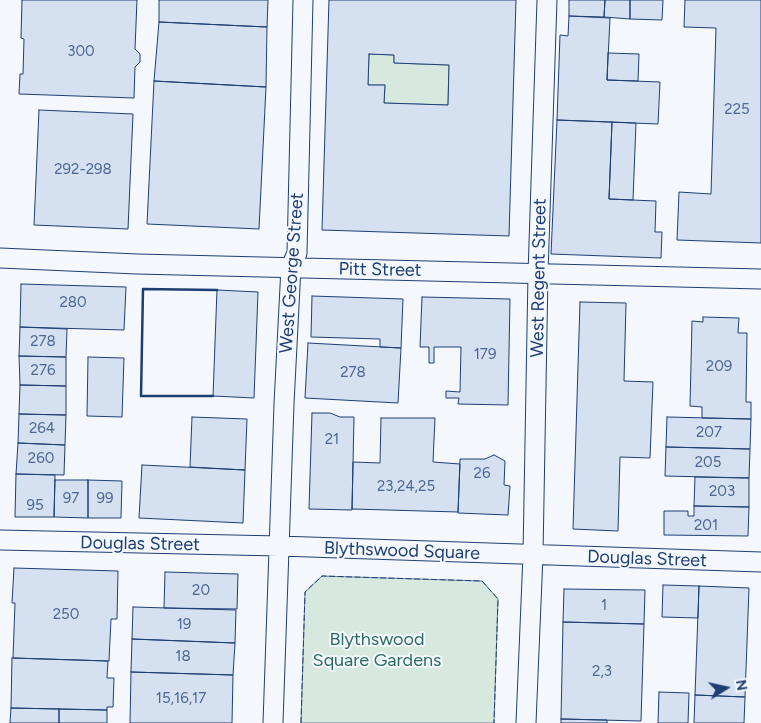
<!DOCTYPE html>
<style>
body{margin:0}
#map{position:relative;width:761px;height:723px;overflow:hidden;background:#f4f7fb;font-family:Figtree,sans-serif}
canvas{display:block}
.north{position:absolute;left:701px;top:663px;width:50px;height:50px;-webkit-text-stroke:4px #f4f7fb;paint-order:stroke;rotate:80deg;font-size:14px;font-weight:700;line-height:20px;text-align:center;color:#1d3f73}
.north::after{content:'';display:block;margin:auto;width:18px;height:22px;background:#1d3f73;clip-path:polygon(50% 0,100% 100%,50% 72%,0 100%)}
</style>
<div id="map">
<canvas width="761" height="723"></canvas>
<div class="north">N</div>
</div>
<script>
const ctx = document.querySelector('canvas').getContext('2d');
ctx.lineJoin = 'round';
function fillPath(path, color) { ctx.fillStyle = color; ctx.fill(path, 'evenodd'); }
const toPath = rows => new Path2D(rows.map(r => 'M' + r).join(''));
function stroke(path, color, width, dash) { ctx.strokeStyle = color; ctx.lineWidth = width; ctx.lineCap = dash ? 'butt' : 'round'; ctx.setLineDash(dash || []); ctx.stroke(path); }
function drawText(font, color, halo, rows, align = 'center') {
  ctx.font = font + ' Figtree,sans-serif'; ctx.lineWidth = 4; ctx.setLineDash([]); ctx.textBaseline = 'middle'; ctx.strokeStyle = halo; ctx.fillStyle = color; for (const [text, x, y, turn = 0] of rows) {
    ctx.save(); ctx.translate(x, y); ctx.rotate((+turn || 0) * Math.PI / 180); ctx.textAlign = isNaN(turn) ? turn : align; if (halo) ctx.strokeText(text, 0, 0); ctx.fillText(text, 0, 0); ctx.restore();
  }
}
const green = toPath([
 [369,54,394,55,394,63,449,65,448,105,384,103,385,85,368,85,369,54],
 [322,576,482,581,498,599,494,723,301,723,305,592,322,576]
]);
fillPath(green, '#d7e8df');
stroke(green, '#687fa3', 1);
const building = toPath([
 [22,0,137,0,135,49,140,54,140,62,135,67,134,98,19,94,20,74,23,74,24,39,21,38,22,0],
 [159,0,268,0,267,27,159,22,159,0],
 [329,0,516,0,509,236,322,230,329,0],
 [369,54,394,55,394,63,449,65,448,105,384,103,385,85,368,85,369,54],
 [569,0,605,0,604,17,569,16,569,0],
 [605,0,630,0,630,19,604,17,605,0],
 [630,0,663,0,662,20,630,19,630,0],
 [685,0,761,0,761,243,677,240,679,192,711,194,716,28,684,27,685,0],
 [569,16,610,18,607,80,660,82,658,124,557,120,560,35,568,36,569,16],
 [159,22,267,27,266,87,154,81,159,22],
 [608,53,639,54,638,81,607,80,608,53],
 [154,81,266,87,259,229,147,224,154,81],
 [39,110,133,114,128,229,34,225,39,110],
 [557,120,612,122,609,199,656,201,655,232,662,232,661,258,551,254,557,120],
 [612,122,636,123,633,200,609,199,612,122],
 [21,284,126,287,124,330,20,327,21,284],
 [217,290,258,292,254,398,213,396,217,290],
 [312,296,403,299,401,348,380,347,380,339,311,337,312,296],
 [422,297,510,299,508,405,458,404,459,398,446,398,446,391,460,392,461,347,434,347,434,363,429,363,429,347,420,347,422,297],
 [580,302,626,303,624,381,653,382,650,458,620,457,618,531,573,529,580,302],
 [703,317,739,318,738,333,747,333,746,402,751,402,751,419,702,418,702,407,690,406,692,321,703,322,703,317],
 [20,327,67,329,66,357,19,356,20,327],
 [308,343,401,348,398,403,305,398,308,343],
 [19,356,66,357,66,386,20,385,19,356],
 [88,357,124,358,122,417,87,416,88,357],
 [20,385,66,386,66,415,19,414,20,385],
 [312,413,330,413,340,417,354,417,352,510,309,509,312,413],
 [19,414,66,415,65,445,18,443,19,414],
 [192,417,247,419,245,470,190,467,192,417],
 [667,417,751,419,750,449,666,447,667,417],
 [381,418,435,418,433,462,460,464,458,512,352,509,353,462,380,463,381,418],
 [18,443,65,445,64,475,16,474,18,443],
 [666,447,750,449,749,478,665,476,666,447],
 [494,455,505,461,504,485,510,486,508,515,458,513,460,459,485,459,494,455],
 [142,465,245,470,243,523,139,518,142,465],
 [16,474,55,475,54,517,15,517,16,474],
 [695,477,749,478,749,507,694,506,695,477],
 [55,480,88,480,88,518,54,517,55,480],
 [88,480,122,481,121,518,88,518,88,480],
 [694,506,749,507,748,536,664,535,664,511,688,511,688,516,694,516,694,506],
 [14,568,118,571,117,619,111,619,109,661,13,658,15,603,12,603,14,568],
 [165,572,238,574,237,609,164,608,165,572],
 [663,585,699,586,698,618,662,617,663,585],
 [699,586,749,588,745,697,695,695,699,586],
 [564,589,645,590,644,624,563,622,564,589],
 [133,607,236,610,235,643,132,639,133,607],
 [563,622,644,624,641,721,561,719,563,622],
 [132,639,235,643,233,675,131,672,132,639],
 [12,658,108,661,107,678,114,678,113,707,107,707,107,710,11,708,12,658],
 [131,672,233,675,232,723,130,723,131,672],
 [659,692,689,693,688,723,658,723,659,692],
 [695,695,745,697,744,723,694,723,695,695],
 [11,708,59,709,59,723,10,723,11,708],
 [59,709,107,710,107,723,59,723,59,709],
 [561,719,607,720,607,723,561,723,561,719]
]);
fillPath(building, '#d5e0f0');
stroke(building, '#1d3f73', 1);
const minor = toPath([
 [0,258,137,264,761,279],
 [0,540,279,546,761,562],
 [273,723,284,404,291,267,297,253,303,0],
 [526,723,533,555,538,274,547,0]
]);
stroke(minor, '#1d3f73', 21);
stroke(minor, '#f4f7fb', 19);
stroke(toPath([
 [301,723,305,592,322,576,482,581,498,599,494,723]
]), '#1d3f73', 1, [6, 2.5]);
stroke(toPath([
 [213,396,141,396,143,289,217,290]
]), '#1d3f73', 2.5);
drawText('15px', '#4b6792', null, [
 ["300",81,52],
 ["225",737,110],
 ["292-298",83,170],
 ["280",73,303],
 ["278",43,342],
 ["179",485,355],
 ["209",719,367],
 ["276",43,371],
 ["278",353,373],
 ["264",42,429],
 ["207",709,433],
 ["21",332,440],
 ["260",41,459],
 ["205",708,463],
 ["26",482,474],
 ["23,24,25",406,487],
 ["203",722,492],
 ["97",71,499],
 ["99",105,499],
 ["95",35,506],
 ["201",706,526],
 ["20",201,591],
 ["1",604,606],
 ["250",66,615],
 ["19",184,625],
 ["18",183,657],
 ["2,3",602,672],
 ["15,16,17",181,699]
]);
drawText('18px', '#1d3f73', '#f4f7fb', [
 ["Pitt Street",380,270,1],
 ["West George Street",292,273,-86],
 ["West Regent Street",539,278,-89],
 ["Douglas Street",140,544,1],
 ["Blythswood Square",402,551,2],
 ["Douglas Street",647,559,2]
]);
drawText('18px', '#2c6c60', '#f4f7fb', [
 ["Blythswood",377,640],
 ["Square Gardens",377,661]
]);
</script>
